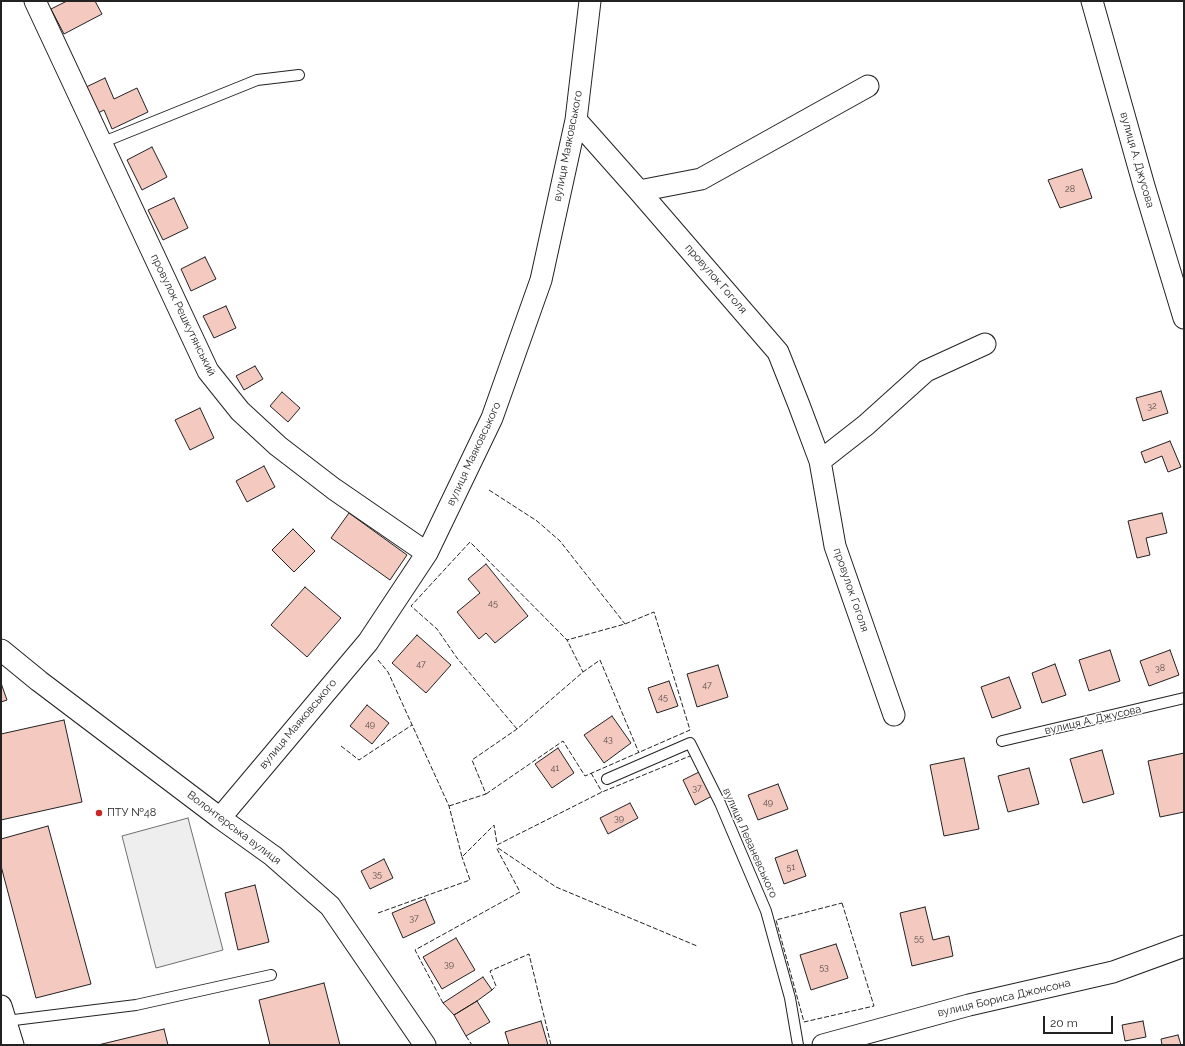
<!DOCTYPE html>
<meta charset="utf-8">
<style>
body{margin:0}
#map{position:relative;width:1185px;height:1046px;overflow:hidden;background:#fff;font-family:Raleway,sans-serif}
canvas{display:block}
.frame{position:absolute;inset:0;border:2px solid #222;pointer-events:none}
.scale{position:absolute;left:1043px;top:1016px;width:70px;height:18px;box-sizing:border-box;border:2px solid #222;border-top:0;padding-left:5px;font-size:12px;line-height:14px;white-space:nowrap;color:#222;-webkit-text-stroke:3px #fff;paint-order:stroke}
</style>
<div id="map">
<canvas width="1185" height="1046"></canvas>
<div class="frame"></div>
<div class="scale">20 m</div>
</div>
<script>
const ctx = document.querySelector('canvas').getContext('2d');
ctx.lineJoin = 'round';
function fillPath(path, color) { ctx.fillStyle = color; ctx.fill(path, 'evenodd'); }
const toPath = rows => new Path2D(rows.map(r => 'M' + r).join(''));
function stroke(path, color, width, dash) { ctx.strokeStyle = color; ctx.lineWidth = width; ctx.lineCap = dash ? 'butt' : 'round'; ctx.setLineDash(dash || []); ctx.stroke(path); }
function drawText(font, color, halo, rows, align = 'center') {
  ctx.font = font + ' Raleway,sans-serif'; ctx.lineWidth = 3; ctx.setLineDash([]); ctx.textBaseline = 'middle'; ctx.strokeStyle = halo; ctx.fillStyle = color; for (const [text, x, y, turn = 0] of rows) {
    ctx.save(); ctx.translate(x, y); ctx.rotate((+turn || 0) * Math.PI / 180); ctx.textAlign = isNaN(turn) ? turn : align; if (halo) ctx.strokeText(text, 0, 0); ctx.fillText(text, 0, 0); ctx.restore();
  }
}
const green = toPath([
 [188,818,223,950,156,968,122,836,188,818]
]);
fillPath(green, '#eee');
stroke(green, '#6f6f6f', 1);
const building = toPath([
 [67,1,95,1,102,14,64,34,51,9,67,1],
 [105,78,114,99,137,88,148,112,112,129,104,110,94,115,82,89,105,78],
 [152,147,167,177,142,190,127,160,152,147],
 [1082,169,1092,198,1060,208,1048,180,1082,169],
 [174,198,188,228,163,240,148,210,174,198],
 [205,257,216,279,191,291,181,269,205,257],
 [226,306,236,328,214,338,203,316,226,306],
 [255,366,263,379,244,390,236,376,255,366],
 [1161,391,1168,413,1143,421,1136,398,1161,391],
 [282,392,300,408,288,422,270,406,282,392],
 [200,408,214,438,190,450,175,420,200,408],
 [1170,441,1181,467,1168,472,1162,456,1145,463,1141,452,1170,441],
 [264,466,275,487,247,502,236,481,264,466],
 [349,513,407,555,390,580,331,538,349,513],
 [1162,513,1167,533,1146,538,1150,555,1137,558,1128,521,1162,513],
 [293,529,315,551,294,572,272,550,293,529],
 [486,564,528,616,495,643,486,633,479,639,457,612,480,593,468,579,486,564],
 [305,587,341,618,307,657,271,625,305,587],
 [417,635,451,665,426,693,392,663,417,635],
 [1110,650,1120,681,1089,691,1079,660,1110,650],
 [1170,650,1179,675,1149,686,1140,661,1170,650],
 [1055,664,1066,695,1042,703,1032,673,1055,664],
 [718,665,728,697,697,707,687,674,718,665],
 [1009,677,1021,708,992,718,981,687,1009,677],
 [669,681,678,706,657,713,648,688,669,681],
 [1,683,7,700,1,702,1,683],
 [367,705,389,723,372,744,350,726,367,705],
 [612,716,631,743,604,763,584,735,612,716],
 [64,720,82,802,1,820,1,734,64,720],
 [558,748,574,773,552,788,535,764,558,748],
 [1102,750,1114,794,1083,803,1070,759,1102,750],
 [1184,753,1184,812,1160,817,1148,761,1184,753],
 [964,758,979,829,944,836,930,765,964,758],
 [1029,768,1039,804,1008,812,998,776,1029,768],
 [699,772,712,796,695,805,683,780,699,772],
 [778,784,788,809,758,820,748,795,778,784],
 [630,803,638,818,608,834,600,818,630,803],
 [48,826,91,984,36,998,1,866,1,839,48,826],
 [797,850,806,876,784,884,775,858,797,850],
 [384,859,393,878,370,889,361,871,384,859],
 [255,885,269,942,238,950,225,893,255,885],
 [425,899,435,923,403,938,392,913,425,899],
 [925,907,933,940,949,936,953,956,912,966,900,913,925,907],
 [456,938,475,970,442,989,423,957,456,938],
 [836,944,848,978,811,990,800,955,836,944],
 [483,977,492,990,477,1001,454,1015,443,1003,483,977],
 [324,983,340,1045,270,1045,259,1000,324,983],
 [477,1001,490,1022,466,1036,454,1015,477,1001],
 [541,1021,548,1045,509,1045,505,1032,541,1021],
 [1143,1021,1146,1037,1125,1041,1122,1025,1143,1021],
 [164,1029,168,1045,98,1045,164,1029],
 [1178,1035,1181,1045,1162,1045,1161,1039,1178,1035]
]);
fillPath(building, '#f3c9c0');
stroke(building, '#222', 1);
const lane = toPath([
 [101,143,257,80,299,75],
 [1002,741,1184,698],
 [607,779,690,743,720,803,766,911,790,998,798,1045],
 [6,1021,136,1005,271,975]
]);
const street = toPath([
 [35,1,208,371,240,411,278,446,334,489,427,553],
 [1092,1,1144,186,1184,318],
 [576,120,639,191,778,352,799,405,820,461,835,546,894,715],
 [639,191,701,179,868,86],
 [820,461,866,425,926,371,985,344],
 [1,650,39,681,220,818,273,856,330,906,425,1045],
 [220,818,368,642,427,553,492,418,541,280,576,120,590,1],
 [1,1006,13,1045],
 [823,1045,969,1005,1113,972,1184,946]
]);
stroke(lane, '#222', 12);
stroke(street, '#222', 23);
stroke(lane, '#fff', 10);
stroke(street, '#fff', 21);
stroke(toPath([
 [489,490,537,521,560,541,625,624],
 [378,660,388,672,449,806,462,857,494,825,497,844],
 [517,729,457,658,437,629,411,606,470,542,567,640,583,672],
 [341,746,359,760,412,725],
 [591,773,602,792],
 [486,794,563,741,585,776,690,730,654,612,625,624,567,640],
 [449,806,486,794,472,760,517,729,583,672,600,660,639,753],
 [497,845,602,792,690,756],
 [498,848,556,887,697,946],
 [842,903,874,1006,804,1022,776,920,842,903],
 [378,913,470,880,462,857],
 [491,991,496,986,490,971,529,954,551,1045],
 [443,1003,415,950,520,892,496,847],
 [466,1036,472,1045]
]), '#222', 1, [5, 2]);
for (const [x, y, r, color] of [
 [99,813,4,"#c62828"]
]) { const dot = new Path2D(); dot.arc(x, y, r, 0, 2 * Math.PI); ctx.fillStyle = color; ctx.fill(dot); stroke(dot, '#fff', 1.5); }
drawText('9px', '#564c4a', null, [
 ["28",1070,189],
 ["32",1152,406],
 ["45",493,603],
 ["47",421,664],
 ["38",1160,668],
 ["47",707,685],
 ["45",663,697],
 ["49",370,724],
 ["43",608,739],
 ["41",555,768],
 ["37",697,788],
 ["49",768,802],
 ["39",619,818],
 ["51",791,867],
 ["35",377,874],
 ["37",414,918],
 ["55",919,938],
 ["39",449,964],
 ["53",824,967]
]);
drawText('11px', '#222', '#fff', [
 ["вулиця Маяковського",568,146,-79],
 ["вулиця А. Джусова",1137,160,74],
 ["провулок Гоголя",716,279,49],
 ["провулок Решкутянський",183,315,64],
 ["вулиця Маяковського",474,454,-65],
 ["провулок Гоголя",851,590,71],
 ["вулиця А. Джусова",1093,720,-13],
 ["вулиця Маяковського",298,724,-50],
 ["Волонтерська вулиця",234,828,37],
 ["вулиця Леваневського",750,843,66],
 ["вулиця Бориса Джонсона",1004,998,-13]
]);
drawText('11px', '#222', '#fff', [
 ["ПТУ №48",107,813]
], 'left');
</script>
